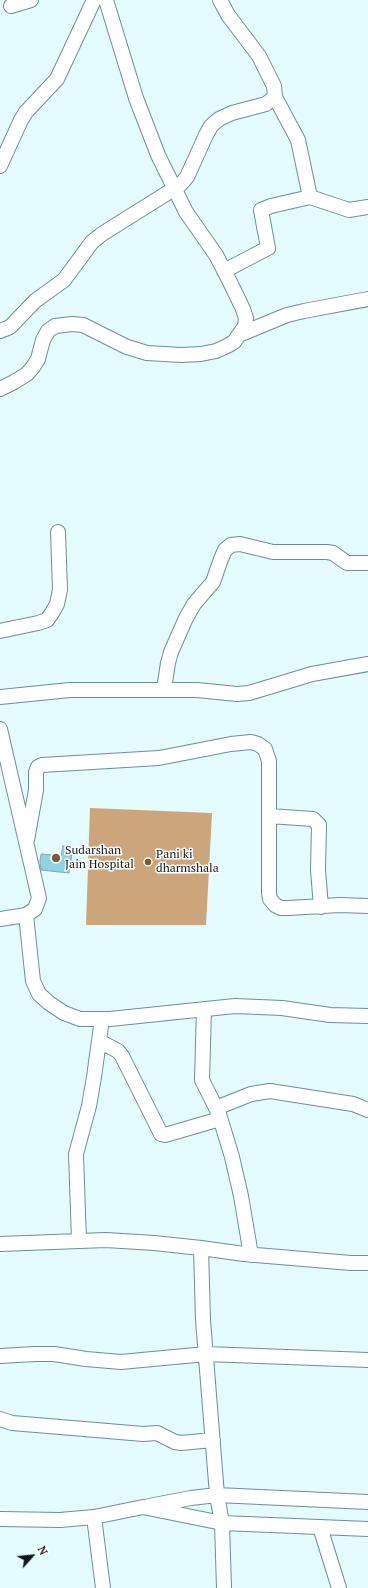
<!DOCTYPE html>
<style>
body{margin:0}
#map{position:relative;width:368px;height:1588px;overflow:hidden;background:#e4fbff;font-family:"PT Serif",serif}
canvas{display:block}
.north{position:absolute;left:12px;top:1536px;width:40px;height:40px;-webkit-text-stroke:3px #fff;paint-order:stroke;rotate:63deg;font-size:11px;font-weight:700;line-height:16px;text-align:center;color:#0b191b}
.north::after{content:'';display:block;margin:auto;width:14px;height:18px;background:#0b191b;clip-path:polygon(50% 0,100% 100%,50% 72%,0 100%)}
</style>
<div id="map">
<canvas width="368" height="1588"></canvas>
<div class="north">N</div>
</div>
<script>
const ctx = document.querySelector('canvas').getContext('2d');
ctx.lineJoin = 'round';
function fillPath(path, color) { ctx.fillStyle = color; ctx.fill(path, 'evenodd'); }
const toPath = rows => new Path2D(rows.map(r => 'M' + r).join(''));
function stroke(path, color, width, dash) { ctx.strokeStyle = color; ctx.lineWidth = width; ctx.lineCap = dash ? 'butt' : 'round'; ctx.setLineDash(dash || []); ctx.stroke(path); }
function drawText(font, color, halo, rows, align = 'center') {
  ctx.font = font + ' "PT Serif",serif'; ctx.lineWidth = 3; ctx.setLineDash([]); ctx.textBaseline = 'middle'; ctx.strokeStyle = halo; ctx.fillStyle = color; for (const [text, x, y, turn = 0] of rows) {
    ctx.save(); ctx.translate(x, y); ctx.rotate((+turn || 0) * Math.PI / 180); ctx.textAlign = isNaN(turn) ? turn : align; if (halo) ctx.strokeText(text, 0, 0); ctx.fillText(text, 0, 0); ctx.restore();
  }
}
fillPath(toPath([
 [90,808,212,813,206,925,86,925]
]), '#cca67a');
const building = toPath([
 [63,846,73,847,69,873,41,870,40,862,41,854,61,856,63,846]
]);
fillPath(building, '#8dd5e2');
stroke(building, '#84a7ae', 1);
const minor = toPath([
 [11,6,31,0],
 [275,97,298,140,310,197,349,210,368,207],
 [0,166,21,120,26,112,57,79,94,0],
 [224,271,268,248,261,210,271,206,310,197],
 [0,331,10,327,35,301,64,280,92,242,102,234,180,185,187,177,206,135,211,126,219,119,232,113,266,104,275,97,274,86,259,56,228,15,220,0],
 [241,334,287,315,304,311,368,299],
 [0,389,14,382,27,374,33,367,38,359,43,340,48,331,55,326,72,324,83,325,127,347,147,353,181,355,201,354,216,351,227,346,234,342,245,326,246,318,243,309,228,278,216,255,186,212,158,155,136,98,106,0],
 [0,631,38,623,47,620,52,613,57,604,60,590,58,532],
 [164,689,168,663,171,652,186,618,194,604,213,582,221,559,225,550,231,545,240,544,273,552,327,552,333,553,347,563,368,563],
 [0,697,70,690,197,690,237,694,249,693,312,674,368,664],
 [0,729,39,898,35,909,26,915,0,919],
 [269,816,313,819,319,825,318,870,321,907],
 [27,840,36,790,36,772,38,767,42,765,159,758,231,744,251,742,258,744,265,749,269,761,269,893,270,899,275,905,281,908,288,908,340,905,368,906],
 [26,915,33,981,39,994,49,1003,64,1013,80,1019,110,1019,235,1006,282,1008,330,1015,368,1016],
 [204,1009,202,1080,219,1114,232,1157,241,1196,251,1255],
 [99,1041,118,1051,122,1056,161,1134,165,1135,220,1119],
 [216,1108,251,1094,270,1091,353,1104,368,1110],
 [79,1241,76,1154,89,1106,94,1077,102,1019],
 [0,1244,106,1240,154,1243,201,1248,244,1254,351,1263,368,1263],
 [201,1248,203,1320,217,1495,222,1523,224,1588],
 [0,1356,35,1354,54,1354,86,1359,121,1362,206,1354,368,1360],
 [0,1419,12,1423,96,1430,143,1434,157,1433,175,1442,181,1443,213,1440],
 [149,1506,191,1498,217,1495,368,1502],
 [94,1517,103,1588],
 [0,1519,60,1520,94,1517,143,1507,222,1523,368,1529],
 [320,1527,339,1588]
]);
stroke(minor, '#6c8f95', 16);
stroke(minor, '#fff', 14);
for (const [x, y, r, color] of [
 [56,858,5,"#7b5a31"],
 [148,862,4,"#7b5a31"]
]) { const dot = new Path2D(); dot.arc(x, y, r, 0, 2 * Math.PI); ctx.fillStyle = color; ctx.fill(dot); stroke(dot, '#fff', 1.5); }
drawText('12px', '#0b191b', '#fff', [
 ["Sudarshan",65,851],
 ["Jain Hospital",65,865],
 ["Pani ki",156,855],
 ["dharmshala",156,869]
], 'left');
</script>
